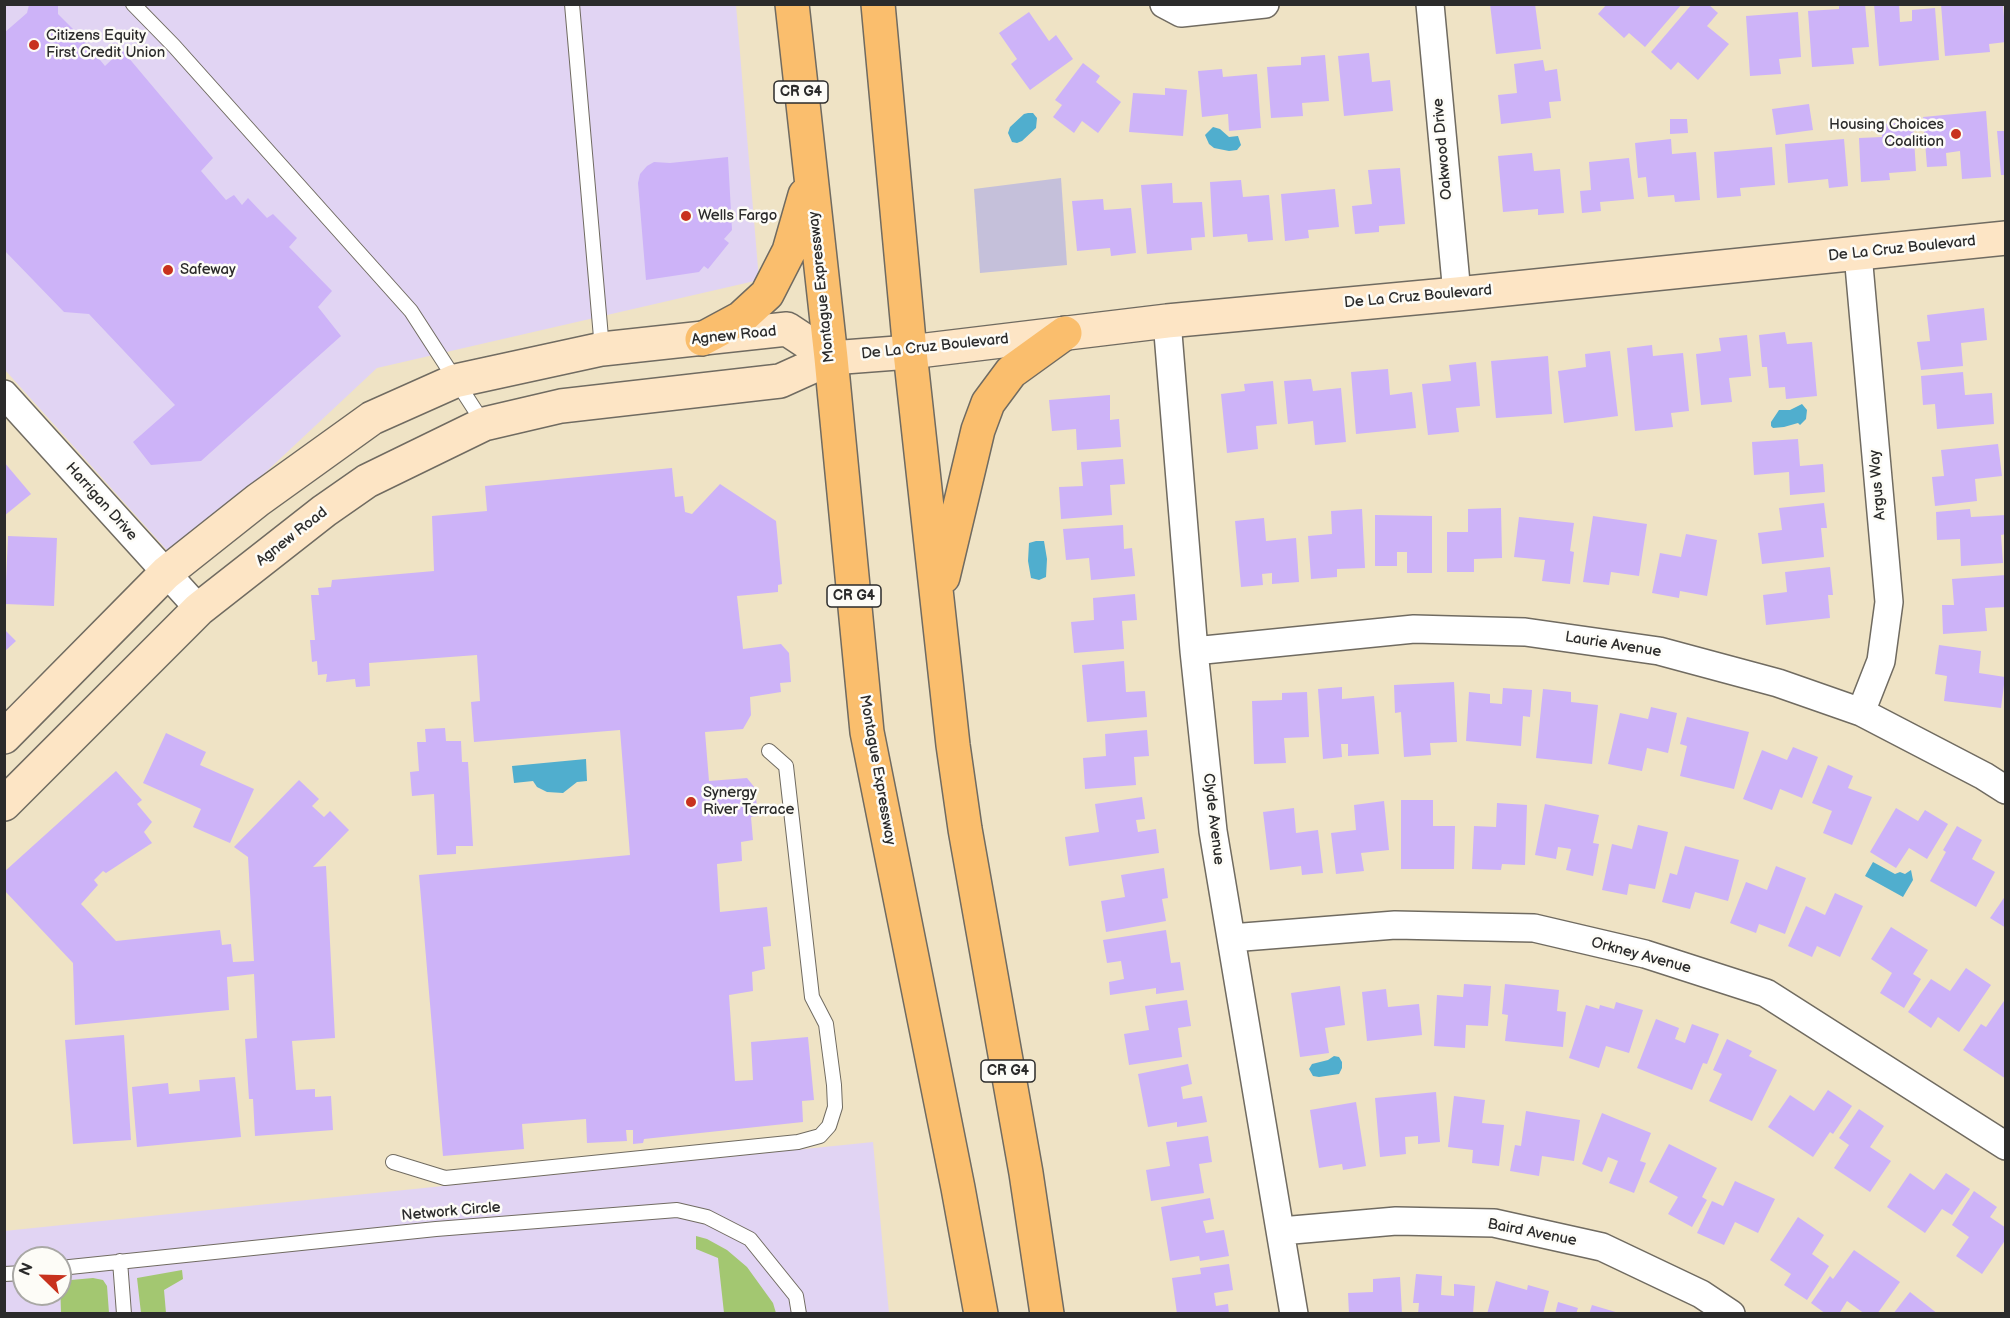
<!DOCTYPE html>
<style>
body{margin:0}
#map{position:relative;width:2010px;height:1318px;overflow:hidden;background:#efe3c5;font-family:"Balsamiq Sans",sans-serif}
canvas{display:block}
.frame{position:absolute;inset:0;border:6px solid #2b2b2b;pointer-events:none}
.north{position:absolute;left:12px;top:1246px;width:60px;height:60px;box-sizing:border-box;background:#fdfcf7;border:2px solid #a9a8a5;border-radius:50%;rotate:293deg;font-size:16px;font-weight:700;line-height:24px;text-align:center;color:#2b2b2b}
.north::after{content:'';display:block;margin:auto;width:21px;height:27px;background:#c8321e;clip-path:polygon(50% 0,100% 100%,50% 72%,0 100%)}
</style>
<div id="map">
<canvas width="2010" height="1318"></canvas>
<div class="frame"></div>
<div class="north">N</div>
</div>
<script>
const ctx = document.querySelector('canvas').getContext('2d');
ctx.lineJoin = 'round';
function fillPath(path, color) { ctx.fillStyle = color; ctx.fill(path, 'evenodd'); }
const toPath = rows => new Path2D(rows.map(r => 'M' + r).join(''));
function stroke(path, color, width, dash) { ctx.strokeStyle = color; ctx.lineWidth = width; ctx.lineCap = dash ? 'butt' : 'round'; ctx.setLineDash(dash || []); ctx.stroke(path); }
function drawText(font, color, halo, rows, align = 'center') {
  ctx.font = font + ' "Balsamiq Sans",sans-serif'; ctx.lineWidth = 5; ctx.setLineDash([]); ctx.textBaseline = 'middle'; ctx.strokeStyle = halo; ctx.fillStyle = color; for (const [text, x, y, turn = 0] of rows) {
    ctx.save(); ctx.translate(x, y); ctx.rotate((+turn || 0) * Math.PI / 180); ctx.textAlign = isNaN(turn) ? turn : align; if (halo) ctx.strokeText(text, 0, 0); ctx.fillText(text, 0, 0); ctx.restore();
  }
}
fillPath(toPath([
 [4,5,736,5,759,280,377,368,174,558,5,370],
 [873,1142,889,1313,5,1313,4,1231],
 [24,1258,60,1258,60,1294,24,1294]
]), '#e1d4f3');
fillPath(toPath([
 [1061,178,1067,265,980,273,974,189]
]), '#c5c0da');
fillPath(toPath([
 [696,1236,707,1239,727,1250,747,1267,773,1303,776,1313,724,1313,718,1258,696,1249],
 [182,1270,183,1279,164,1290,166,1313,141,1313,137,1278],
 [93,1278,103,1280,107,1286,109,1313,61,1313,60,1281]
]), '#a3c771');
fillPath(toPath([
 [1028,113,1033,113,1037,118,1036,128,1022,141,1017,143,1012,142,1008,133,1010,127,1024,114],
 [1213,127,1220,129,1229,137,1238,136,1241,145,1237,150,1229,151,1214,148,1209,144,1205,135],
 [1802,404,1807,410,1806,419,1800,425,1798,423,1784,427,1773,428,1771,426,1771,422,1779,410,1790,410],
 [1036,541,1044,541,1047,559,1046,577,1039,580,1031,578,1028,561,1029,543],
 [586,759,587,781,577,782,563,793,547,792,537,787,533,781,514,783,512,766],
 [1873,862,1895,874,1900,872,1905,874,1911,870,1913,880,1903,897,1865,876],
 [1334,1056,1339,1057,1342,1062,1342,1068,1339,1074,1319,1077,1313,1076,1309,1069,1312,1064,1328,1060]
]), '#50aece');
fillPath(toPath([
 [1490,4,1535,4,1541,49,1496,54],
 [1607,4,1682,4,1645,47,1629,33,1624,38,1598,14],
 [1692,4,1708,4,1718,13,1707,26,1729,44,1698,80,1678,62,1671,70,1651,52],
 [1839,4,1865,4,1869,47,1852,48,1854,64,1812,67,1808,11,1839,9],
 [1874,4,1899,4,1900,22,1912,21,1912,10,1935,8,1939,60,1879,66],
 [1941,4,2003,4,2006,42,1989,44,1990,52,1945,56],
 [29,5,58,5,58,14,82,38,105,66,122,50,213,158,201,171,226,200,234,195,242,205,248,198,267,218,273,214,297,238,289,247,332,291,318,307,341,336,201,461,151,465,133,442,175,405,89,314,64,312,4,250,4,33,27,13],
 [1029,12,1049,41,1056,35,1073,59,1030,90,1011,64,1017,59,999,33],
 [1798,12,1801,57,1779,59,1781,74,1750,76,1746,16],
 [1369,53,1372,82,1390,80,1393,111,1344,116,1338,56],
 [1325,55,1329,101,1302,103,1303,116,1271,118,1267,67,1301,65,1301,57],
 [1543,60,1545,71,1557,69,1561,101,1549,102,1551,118,1501,124,1498,95,1517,93,1514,64],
 [1083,63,1100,76,1096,82,1121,102,1098,133,1082,121,1074,133,1053,117,1062,105,1055,100],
 [1222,69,1223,77,1257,74,1261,128,1229,131,1228,114,1202,117,1198,71],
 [1165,88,1187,90,1183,136,1129,132,1133,93,1165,95],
 [1809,104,1813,130,1776,135,1772,109],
 [1986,111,1991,177,1962,179,1960,151,1946,153,1947,166,1927,167,1923,117],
 [1670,119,1687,119,1688,133,1670,134],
 [1913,122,1916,171,1889,173,1890,180,1861,182,1859,138,1882,137,1881,124],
 [1997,131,2006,131,2006,175,2001,175],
 [1671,139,1672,154,1696,152,1700,200,1675,202,1674,195,1648,197,1646,177,1638,178,1635,143],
 [1844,139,1848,186,1829,188,1828,179,1788,183,1785,144],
 [1772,147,1775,185,1740,188,1741,196,1717,198,1714,152],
 [1532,153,1534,171,1560,169,1564,213,1538,215,1538,209,1503,212,1498,156],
 [728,157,732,230,724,239,729,243,708,269,704,266,699,272,646,280,638,183,640,174,647,166,654,162,670,163],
 [1629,158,1634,199,1600,202,1601,211,1582,213,1580,191,1591,190,1589,162],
 [1400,168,1405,224,1379,226,1379,232,1355,234,1352,206,1372,204,1368,170],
 [1241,180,1243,197,1269,195,1273,240,1248,242,1247,234,1213,237,1210,182],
 [1172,183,1173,203,1202,202,1205,237,1191,238,1192,250,1147,254,1141,185],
 [1335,189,1339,227,1308,230,1309,238,1285,241,1281,194],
 [1103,199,1104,210,1131,208,1136,253,1111,256,1110,248,1077,251,1072,201],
 [1984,308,1987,340,1961,343,1963,366,1921,370,1917,342,1930,341,1927,315],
 [1785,332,1787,344,1812,342,1817,396,1786,399,1785,387,1769,388,1767,367,1762,367,1759,335],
 [1747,335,1751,376,1729,378,1732,402,1701,405,1696,354,1721,351,1719,338],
 [1652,345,1653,356,1683,353,1689,411,1671,413,1673,427,1635,431,1627,348],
 [1610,351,1618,416,1564,423,1558,371,1586,367,1585,354],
 [1548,356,1552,414,1496,418,1491,361],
 [1476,362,1480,406,1456,408,1459,432,1428,435,1422,384,1451,381,1449,365],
 [1388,369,1390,395,1412,392,1416,428,1356,434,1351,372],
 [1963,372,1965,395,1992,393,1994,424,1937,429,1935,404,1923,405,1921,376],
 [1311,379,1313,391,1341,388,1346,442,1315,445,1313,421,1288,424,1284,381],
 [1273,381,1277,424,1256,426,1258,449,1227,453,1221,394,1245,391,1244,384],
 [1110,395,1110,420,1119,419,1121,447,1077,450,1076,429,1052,431,1049,400],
 [1798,439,1800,466,1823,464,1825,492,1790,495,1789,472,1754,475,1752,442],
 [1998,444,2002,476,1975,479,1977,501,1935,506,1932,477,1944,476,1941,450],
 [1123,459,1125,484,1110,485,1112,515,1061,519,1059,487,1083,486,1081,462],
 [4,462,31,494,4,516],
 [672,468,675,497,683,496,685,512,692,514,720,484,776,521,782,584,778,585,778,592,737,596,743,649,781,644,789,653,791,682,780,683,781,692,750,697,751,715,743,729,705,732,709,781,747,778,755,788,758,816,751,817,753,840,741,842,742,861,717,864,720,912,767,907,771,946,763,947,765,969,752,972,753,991,729,995,735,1081,753,1080,751,1042,808,1037,814,1100,802,1101,803,1122,644,1139,643,1143,633,1144,633,1130,626,1130,627,1141,587,1143,586,1119,522,1124,524,1149,443,1156,419,875,630,855,620,730,474,742,471,702,480,701,477,655,369,663,370,686,356,687,355,679,326,682,327,674,318,675,317,661,312,662,310,640,315,640,311,595,319,595,318,588,331,587,332,580,434,571,432,516,487,511,485,486],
 [1824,503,1827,528,1821,528,1824,557,1762,564,1758,533,1782,530,1779,508],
 [1501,508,1502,558,1474,559,1474,572,1447,572,1447,532,1468,532,1468,509],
 [1362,509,1365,568,1337,569,1337,577,1311,579,1308,536,1332,534,1331,511],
 [1970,509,1971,517,2006,515,2006,534,2001,535,2003,563,1961,566,1960,539,1937,540,1936,512],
 [1375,515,1432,516,1432,573,1407,573,1407,552,1397,552,1397,566,1375,566],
 [1593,516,1647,524,1639,576,1611,572,1609,585,1583,582],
 [1519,517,1574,523,1570,551,1574,552,1570,584,1542,581,1545,560,1514,557],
 [1264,518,1266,541,1296,538,1299,582,1272,584,1272,573,1262,574,1263,585,1241,587,1235,521],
 [1123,525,1124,549,1132,548,1135,576,1091,580,1089,558,1066,560,1063,529],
 [1686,534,1717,540,1707,596,1680,591,1679,598,1652,593,1660,553,1681,557],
 [8,536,57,538,54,606,5,604],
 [1830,567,1833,595,1828,595,1830,618,1766,625,1763,595,1787,592,1785,572],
 [2006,575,2006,607,1985,608,1987,631,1943,634,1942,605,1954,605,1952,579],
 [1135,594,1137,620,1122,621,1124,649,1074,653,1071,622,1094,620,1093,598],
 [4,629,16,641,4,652],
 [1939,645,1981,651,1979,673,2005,677,2001,708,1944,701,1947,676,1935,674],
 [1124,661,1126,692,1145,691,1147,717,1087,722,1082,665],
 [1454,682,1457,742,1430,743,1431,755,1404,757,1401,712,1395,713,1394,685],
 [1342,687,1342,699,1374,696,1379,754,1348,756,1348,744,1341,744,1342,757,1323,759,1318,689],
 [1503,688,1532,690,1530,717,1523,716,1521,746,1466,741,1469,692,1490,694,1490,703,1502,704],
 [1543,689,1571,692,1571,702,1598,705,1592,764,1536,758],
 [1307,692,1309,737,1284,738,1286,763,1254,764,1252,701,1282,700,1282,693],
 [1651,707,1677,713,1668,753,1647,748,1642,771,1608,764,1620,713,1648,719],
 [1687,717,1749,732,1734,789,1680,776,1687,746,1680,744],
 [445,728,446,741,461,741,462,762,468,762,473,846,456,846,456,854,437,855,434,794,412,796,410,772,419,771,417,742,426,742,425,729],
 [1147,730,1149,756,1134,757,1136,785,1085,789,1083,758,1106,756,1105,734],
 [166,733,206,752,200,765,254,789,230,843,193,827,201,809,143,783],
 [1793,747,1818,757,1802,798,1780,789,1772,810,1743,799,1762,750,1787,760],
 [1828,765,1853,776,1848,788,1872,797,1852,845,1823,833,1832,811,1812,803],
 [116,771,142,800,137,804,152,822,144,832,152,843,106,873,103,871,94,880,98,885,81,904,116,941,220,930,222,945,231,944,233,962,254,961,248,857,234,847,299,780,319,799,312,806,324,817,330,811,349,830,313,867,326,866,335,1038,292,1041,296,1090,315,1089,315,1097,331,1096,333,1130,255,1136,253,1099,249,1099,245,1039,257,1038,254,974,227,977,229,1010,75,1025,73,963,4,890,4,872],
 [1142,797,1145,819,1136,820,1138,832,1156,829,1159,853,1069,866,1065,837,1099,832,1095,804],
 [1401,800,1433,800,1433,826,1455,826,1454,869,1401,869],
 [1384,801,1389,850,1361,853,1364,871,1336,874,1331,833,1356,830,1354,805],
 [1497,803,1527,805,1525,865,1502,864,1501,870,1472,869,1474,826,1496,827],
 [1545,804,1599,815,1593,843,1599,844,1593,876,1566,870,1571,849,1558,847,1556,859,1535,855],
 [1294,808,1296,833,1318,830,1323,873,1302,875,1301,866,1270,870,1263,812],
 [1896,808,1918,821,1925,810,1948,824,1927,859,1909,848,1896,868,1870,852],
 [1638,825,1668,832,1655,889,1629,884,1627,895,1602,890,1612,844,1632,849],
 [1957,826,1982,840,1972,859,1995,872,1976,907,1930,881,1946,852,1943,850],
 [1685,846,1739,860,1728,901,1695,892,1690,909,1662,902,1670,873,1677,875],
 [1776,866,1806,878,1785,934,1759,924,1756,933,1730,923,1746,882,1767,890],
 [1164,868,1168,898,1162,899,1166,921,1106,932,1101,901,1125,897,1121,875],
 [1835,893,1863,906,1840,957,1817,946,1812,957,1788,946,1806,906,1825,915],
 [2006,895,2006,928,1990,918],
 [1891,927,1928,950,1913,974,1921,979,1904,1008,1880,993,1892,973,1871,959],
 [1166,930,1171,963,1180,962,1184,990,1156,994,1156,988,1110,995,1109,982,1124,979,1121,961,1107,963,1103,940],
 [1966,968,1991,985,1959,1032,1938,1017,1931,1028,1908,1012,1931,979,1950,991],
 [1464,984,1491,986,1488,1026,1466,1025,1465,1048,1434,1046,1437,995,1463,997],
 [1505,984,1559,990,1557,1011,1566,1012,1563,1047,1505,1041,1508,1015,1502,1014],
 [1340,986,1345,1025,1325,1028,1329,1053,1300,1057,1291,993],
 [1386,989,1388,1007,1419,1004,1422,1035,1367,1041,1362,992],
 [1187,1000,1191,1026,1178,1028,1182,1057,1129,1065,1124,1034,1149,1030,1145,1006],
 [2004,1001,2006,1002,2006,1079,1963,1050,1981,1024,1986,1027],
 [1616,1002,1643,1010,1629,1053,1606,1046,1599,1068,1569,1058,1586,1005,1599,1009,1600,1005,1614,1009],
 [1656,1019,1679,1028,1675,1039,1685,1043,1692,1024,1719,1034,1707,1064,1703,1063,1692,1090,1637,1068],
 [124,1035,131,1140,73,1144,65,1040],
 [1727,1039,1752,1051,1749,1056,1777,1070,1752,1121,1709,1101,1722,1074,1713,1070],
 [1188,1064,1192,1084,1181,1087,1183,1099,1202,1096,1207,1122,1177,1127,1177,1122,1148,1127,1138,1074],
 [235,1077,241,1137,137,1147,132,1087,168,1083,169,1094,200,1091,199,1080],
 [1828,1090,1852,1106,1833,1134,1830,1132,1813,1157,1768,1127,1790,1095,1814,1111],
 [1436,1092,1440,1142,1418,1144,1418,1136,1405,1137,1406,1154,1380,1157,1375,1098],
 [1454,1096,1485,1100,1482,1123,1504,1125,1499,1166,1472,1163,1473,1150,1448,1147],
 [1356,1102,1366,1166,1343,1170,1342,1164,1319,1168,1310,1110],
 [1859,1109,1884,1126,1870,1147,1891,1161,1870,1192,1834,1168,1849,1145,1839,1138],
 [1526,1111,1580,1120,1574,1161,1542,1156,1539,1176,1510,1171,1515,1145,1521,1146],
 [1602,1113,1651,1133,1640,1161,1646,1163,1634,1193,1609,1183,1618,1161,1608,1157,1602,1172,1582,1164],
 [1208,1136,1212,1162,1199,1164,1204,1193,1151,1201,1146,1170,1170,1166,1166,1142],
 [1669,1144,1717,1168,1702,1197,1707,1200,1692,1227,1668,1214,1678,1197,1649,1182],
 [1910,1173,1934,1190,1946,1173,1970,1189,1952,1215,1942,1209,1925,1233,1887,1207],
 [1735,1181,1775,1199,1758,1233,1735,1222,1724,1245,1697,1233,1712,1201,1723,1206],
 [1974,1191,1997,1207,1990,1217,2006,1228,2006,1239,1982,1274,1956,1256,1969,1237,1952,1225],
 [1210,1198,1214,1219,1203,1221,1206,1233,1224,1230,1229,1256,1200,1261,1199,1256,1170,1261,1161,1207],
 [1798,1217,1824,1235,1812,1254,1829,1266,1807,1300,1784,1285,1791,1274,1770,1260],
 [1854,1250,1900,1282,1877,1314,1865,1314,1847,1301,1839,1314,1826,1314,1811,1303,1830,1276,1833,1279],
 [1229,1264,1233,1290,1214,1293,1216,1306,1228,1304,1229,1314,1177,1314,1172,1278,1201,1274,1200,1268],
 [1416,1274,1442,1276,1441,1295,1454,1296,1454,1284,1475,1286,1473,1314,1418,1314,1419,1303,1413,1303],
 [1400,1277,1402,1314,1349,1314,1348,1293,1373,1292,1373,1279],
 [1496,1281,1527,1290,1528,1285,1549,1291,1543,1314,1487,1314],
 [1910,1292,1938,1314,1893,1314],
 [1558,1302,1578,1308,1576,1314,1555,1314],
 [1592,1305,1619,1313,1619,1314,1589,1314]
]), '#cdb3f8');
const lane = toPath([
 [133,4,174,46,411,311,484,424],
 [572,4,602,349],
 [393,1162,445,1178,798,1142,820,1136,829,1126,835,1107,834,1085,826,1024,812,997,786,766,769,751],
 [120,1261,124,1314],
 [60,1268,436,1229,677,1210,707,1217,750,1239,796,1296,799,1314],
 [4,1274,24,1273]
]);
const street = toPath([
 [1164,4,1181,13,1265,4],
 [1430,4,1457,294],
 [1858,254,1889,602,1881,661,1861,712],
 [1167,321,1194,651,1213,831,1294,1314],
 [4,394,199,609],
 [1194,651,1414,629,1525,632,1659,651,1778,683,1861,712,1984,776,2006,790],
 [1231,938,1395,925,1534,928,1645,954,1766,993,2006,1146],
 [1281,1231,1396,1221,1494,1223,1602,1247,1701,1294,1731,1314]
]);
const secondary = toPath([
 [4,737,166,573,258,500,372,418,455,381,602,349,787,329,831,358],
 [4,804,199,609,324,511,367,481,484,424,561,406,780,381,831,358,910,352,1167,321,1457,294,2006,238]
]);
const highway = toPath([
 [792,4,831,358,867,732,958,1188,981,1314],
 [878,4,910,352,953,745,965,829,1026,1173,1047,1314],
 [702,339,741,318,767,294,789,251,805,195],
 [943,577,978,430,988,403,1011,372,1065,333]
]);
stroke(lane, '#706b61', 16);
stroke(street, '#706b61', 30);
stroke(secondary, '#706b61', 36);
stroke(highway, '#706b61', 36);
stroke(lane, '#fff', 14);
stroke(street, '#fff', 27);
stroke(secondary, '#fde5c5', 33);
stroke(highway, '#fabe6d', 33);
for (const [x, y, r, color] of [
 [34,45,6,"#c8321e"],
 [1956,134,6,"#c8321e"],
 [686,216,6,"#c8321e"],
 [168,270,6,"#c8321e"],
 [691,802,6,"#c8321e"]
]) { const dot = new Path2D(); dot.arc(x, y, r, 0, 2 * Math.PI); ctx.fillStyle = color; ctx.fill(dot); stroke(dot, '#fdfcf7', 2); }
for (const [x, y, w] of [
 [801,92,54],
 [854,596,54],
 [1008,1071,54]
]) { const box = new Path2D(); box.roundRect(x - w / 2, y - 11, w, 22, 4.5); ctx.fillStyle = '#fdfcf7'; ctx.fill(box); stroke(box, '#2b2b2b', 1.5); }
drawText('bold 14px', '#2b2b2b', null, [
 ["CR G4",801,92],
 ["CR G4",854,596],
 ["CR G4",1008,1071]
]);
drawText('15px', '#2b2b2b', '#fdfcf7', [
 ["Citizens Equity",46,36],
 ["First Credit Union",46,53],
 ["Housing Choices",1944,125,"right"],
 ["Coalition",1944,142,"right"],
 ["Wells Fargo",698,216],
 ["Safeway",180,270],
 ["Synergy",703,793],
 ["River Terrace",703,810]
], 'left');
drawText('15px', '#2b2b2b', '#fdfcf7', [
 ["Oakwood Drive",1443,149,-95],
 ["De La Cruz Boulevard",1902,249,-6],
 ["Montague Expressway",822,287,-96],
 ["De La Cruz Boulevard",1418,297,-5],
 ["Agnew Road",734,336,-6],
 ["De La Cruz Boulevard",935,347,-6],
 ["Argus Way",1878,485,-95],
 ["Harrigan Drive",101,502,48],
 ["Agnew Road",292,537,-38],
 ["Laurie Avenue",1613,645,9],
 ["Montague Expressway",877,770,80],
 ["Clyde Avenue",1213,819,83],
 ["Orkney Avenue",1641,956,15],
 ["Network Circle",451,1212,-5],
 ["Baird Avenue",1532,1233,11]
]);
</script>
